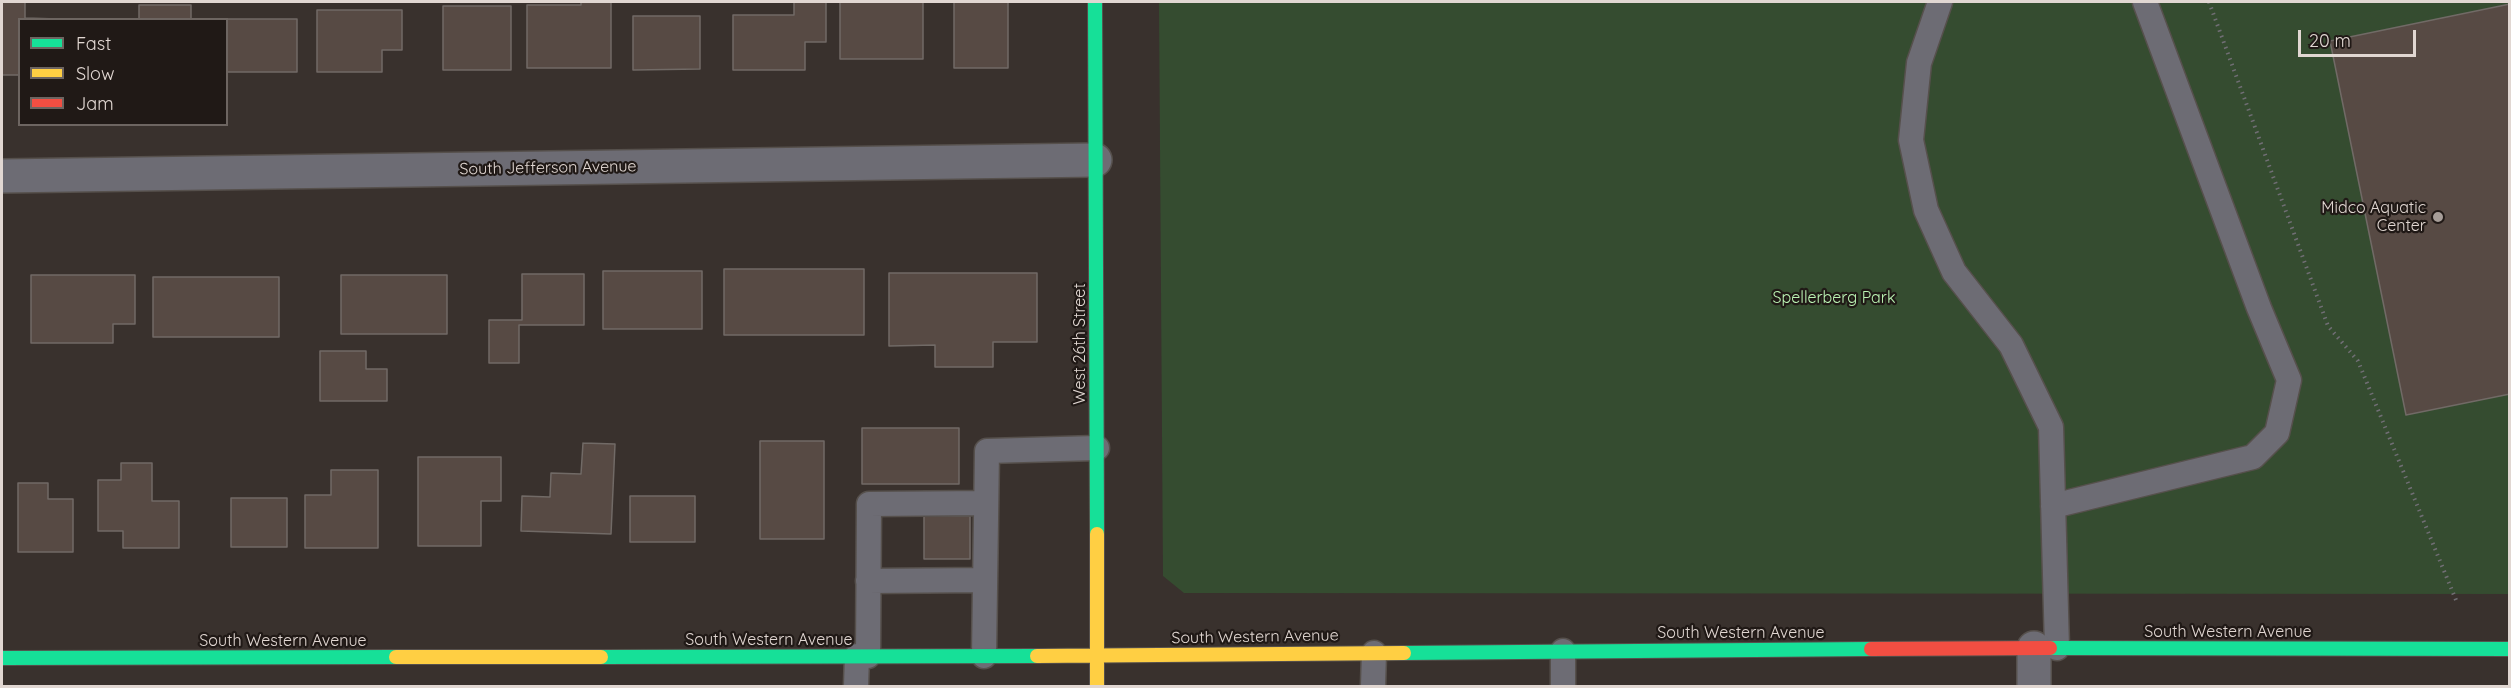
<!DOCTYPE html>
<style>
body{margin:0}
#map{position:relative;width:2511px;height:688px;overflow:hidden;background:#39312d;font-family:Quicksand,sans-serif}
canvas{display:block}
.frame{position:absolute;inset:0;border:3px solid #e1d7d2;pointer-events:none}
.legend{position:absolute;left:18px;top:18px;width:210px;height:108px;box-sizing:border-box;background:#201916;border:2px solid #6d6561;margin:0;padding:8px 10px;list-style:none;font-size:18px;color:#e1d7d2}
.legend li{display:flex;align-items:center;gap:12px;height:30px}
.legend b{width:30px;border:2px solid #6d6561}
.scale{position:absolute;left:2298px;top:30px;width:118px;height:27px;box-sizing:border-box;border:3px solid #e1d7d2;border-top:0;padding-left:8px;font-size:18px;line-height:21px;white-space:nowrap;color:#e1d7d2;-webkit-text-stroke:4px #201916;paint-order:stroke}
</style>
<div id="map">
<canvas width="2511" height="688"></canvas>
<div class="frame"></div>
<ul class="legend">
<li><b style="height:8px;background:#16e098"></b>Fast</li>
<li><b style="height:8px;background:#ffcf43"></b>Slow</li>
<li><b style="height:8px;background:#f24e42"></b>Jam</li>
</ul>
<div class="scale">20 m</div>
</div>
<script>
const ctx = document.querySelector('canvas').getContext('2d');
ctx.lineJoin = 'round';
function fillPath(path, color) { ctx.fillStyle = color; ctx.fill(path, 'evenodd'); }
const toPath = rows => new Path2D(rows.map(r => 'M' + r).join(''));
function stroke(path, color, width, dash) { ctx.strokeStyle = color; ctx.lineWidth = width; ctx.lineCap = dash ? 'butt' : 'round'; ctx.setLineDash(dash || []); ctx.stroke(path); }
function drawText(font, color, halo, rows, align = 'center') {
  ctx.font = font + ' Quicksand,sans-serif'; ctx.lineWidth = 4.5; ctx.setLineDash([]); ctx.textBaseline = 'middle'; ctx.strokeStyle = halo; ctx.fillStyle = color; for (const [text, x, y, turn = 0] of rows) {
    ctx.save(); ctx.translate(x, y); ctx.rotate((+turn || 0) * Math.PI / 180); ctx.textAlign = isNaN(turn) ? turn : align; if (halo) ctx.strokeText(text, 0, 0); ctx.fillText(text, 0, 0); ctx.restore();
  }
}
fillPath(toPath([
 [1159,2,2509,2,2509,594,1184,593,1163,576]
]), '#354c30');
const building = toPath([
 [2,2,25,2,25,18,90,20,20,20,20,75,2,75,2,2],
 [581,2,611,2,611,68,527,68,527,5,581,5,581,2],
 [794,2,826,2,826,42,805,42,805,70,733,70,733,15,794,15,794,2],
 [840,2,923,2,923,59,840,59,840,2],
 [954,2,1008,2,1008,68,954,68,954,2],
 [2510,4,2510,394,2406,415,2330,41,2510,4],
 [139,5,191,5,191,20,139,20,139,5],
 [443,6,511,6,511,70,443,70,443,6],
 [317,10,402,10,402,50,382,50,382,72,317,72,317,10],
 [633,16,700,16,700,69,633,70,633,16],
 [210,19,297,19,297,72,226,72,226,20,210,19],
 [724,269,864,269,864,335,724,335,724,269],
 [603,271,702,271,702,329,603,329,603,271],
 [889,273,1037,273,1037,342,993,342,993,367,935,367,935,345,889,346,889,273],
 [522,274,584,274,584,325,519,325,519,363,489,363,489,320,522,320,522,274],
 [31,275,135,275,135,324,113,324,113,343,31,343,31,275],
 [341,275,447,275,447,334,341,334,341,275],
 [153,277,279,277,279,337,153,337,153,277],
 [320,351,366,351,366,369,387,369,387,401,320,401,320,351],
 [862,428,959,428,959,484,862,484,862,428],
 [760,441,824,441,824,539,760,539,760,441],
 [583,443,615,444,611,534,521,531,522,496,550,497,551,473,581,474,583,443],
 [418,457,501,457,501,501,481,501,481,546,418,546,418,457],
 [121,463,152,463,152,501,179,501,179,548,123,548,123,531,98,531,98,480,121,480,121,463],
 [331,470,378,470,378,548,305,548,305,495,331,495,331,470],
 [18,483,48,483,48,499,73,499,73,552,18,552,18,483],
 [630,496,695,496,695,542,630,542,630,496],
 [231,498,287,498,287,547,231,547,231,498],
 [924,516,970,516,970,559,924,559,924,516]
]);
fillPath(building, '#574a44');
stroke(building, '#716a66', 1.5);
const lane = toPath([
 [1940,2,1919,63,1911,140,1926,210,1954,272,2011,345,2051,427,2057,648],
 [2053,506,2253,457,2277,433,2289,380,2259,308,2145,2],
 [868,581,985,580],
 [1563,651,1563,686],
 [868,656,869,504,986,503],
 [984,656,987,451,1097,448],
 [856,686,857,656],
 [1373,686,1374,653]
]);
const street = toPath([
 [2,176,1095,160],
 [2034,648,2034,686]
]);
const fast = toPath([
 [1095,2,1097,534],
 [2050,648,2510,649],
 [1404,653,1871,649],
 [601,657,1037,656],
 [2,658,396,657]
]);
const slow = toPath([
 [1097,534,1097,686],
 [1037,656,1404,653],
 [396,657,601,657]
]);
const jam = toPath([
 [1871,649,2050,648]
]);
stroke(lane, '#56504c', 27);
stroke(street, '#56504c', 36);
stroke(fast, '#56504c', 16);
stroke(slow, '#56504c', 16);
stroke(jam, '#56504c', 16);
stroke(toPath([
 [2209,2,2328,326,2358,361,2456,600]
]), '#706e74', 4, [1.5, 4.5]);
stroke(lane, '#6d6c74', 24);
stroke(street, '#6d6c74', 33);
stroke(fast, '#16e098', 14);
stroke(slow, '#ffcf43', 14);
stroke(jam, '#f24e42', 14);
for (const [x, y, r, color] of [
 [2438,217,6,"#a69d98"]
]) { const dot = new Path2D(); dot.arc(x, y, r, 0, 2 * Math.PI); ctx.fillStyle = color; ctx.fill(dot); stroke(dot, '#201916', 2); }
drawText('16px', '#e1d7d2', '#201916', [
 ["South Jefferson Avenue",548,168,-1],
 ["West 26th Street",1080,344,-90],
 ["South Western Avenue",2228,632],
 ["South Western Avenue",1741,633],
 ["South Western Avenue",1255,637,-1],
 ["South Western Avenue",769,640],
 ["South Western Avenue",283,641]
]);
drawText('16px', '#e1d7d2', '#201916', [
 ["Midco Aquatic",2426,208],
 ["Center",2426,226]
], 'right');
drawText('16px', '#bbf4b4', '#201916', [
 ["Spellerberg Park",1834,298]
]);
</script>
